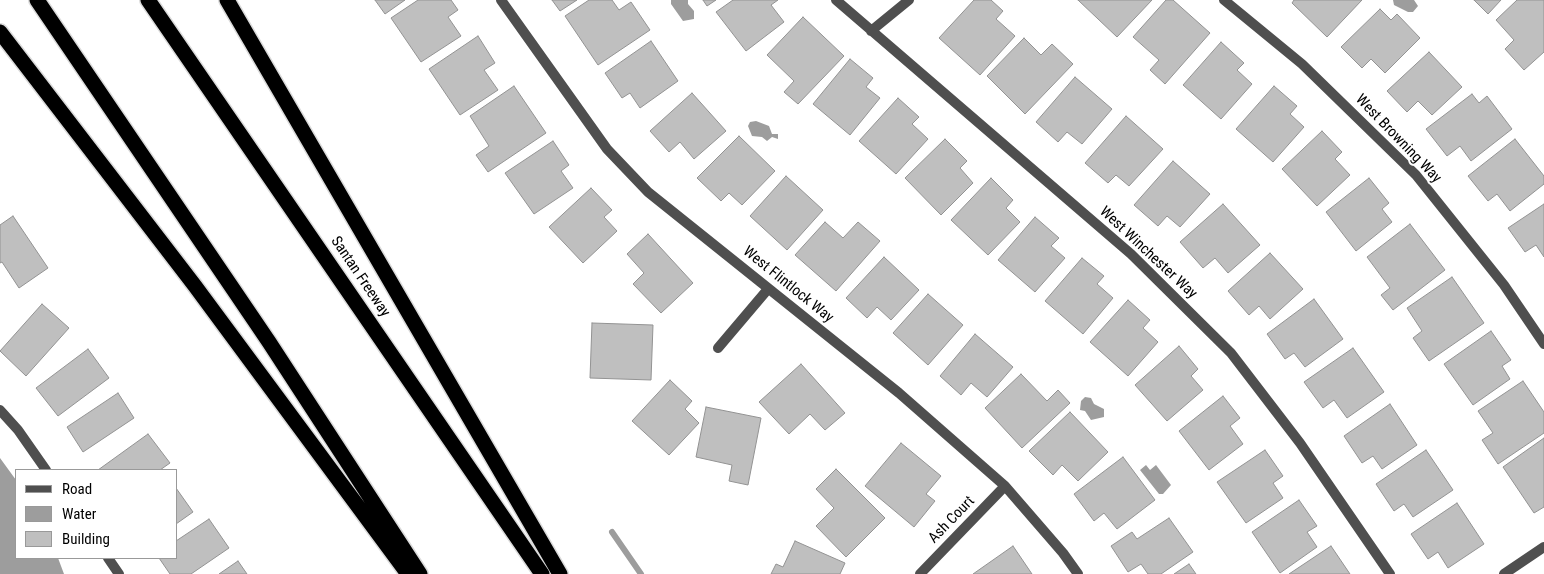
<!DOCTYPE html>
<style>
body{margin:0}
#map{position:relative;width:1544px;height:574px;overflow:hidden;background:#fff;font-family:"Roboto Condensed",sans-serif}
canvas{display:block}
.legend{position:absolute;left:15px;top:469px;width:162px;height:90px;box-sizing:border-box;background:#fff;border:1px solid #999;margin:0;padding:6px 9px;list-style:none;font-size:15px;color:#000}
.legend li{display:flex;align-items:center;gap:10px;height:25px}
.legend b{width:25px;border:1px solid #999}
</style>
<div id="map">
<canvas width="1544" height="574"></canvas>
<ul class="legend">
<li><b style="height:6px;background:#4f4f4f"></b>Road</li>
<li><b style="height:14px;background:#9d9d9d"></b>Water</li>
<li><b style="height:14px;background:#bfbfbf"></b>Building</li>
</ul>
</div>
<script>
const ctx = document.querySelector('canvas').getContext('2d');
ctx.lineJoin = 'round';
function fillPath(path, color) { ctx.fillStyle = color; ctx.fill(path, 'evenodd'); }
const toPath = rows => new Path2D(rows.map(r => 'M' + r).join(''));
function stroke(path, color, width, dash) { ctx.strokeStyle = color; ctx.lineWidth = width; ctx.lineCap = dash ? 'butt' : 'round'; ctx.setLineDash(dash || []); ctx.stroke(path); }
function drawText(font, color, halo, rows, align = 'center') {
  ctx.font = font + ' "Roboto Condensed",sans-serif'; ctx.lineWidth = 4; ctx.setLineDash([]); ctx.textBaseline = 'middle'; ctx.strokeStyle = halo; ctx.fillStyle = color; for (const [text, x, y, turn = 0] of rows) {
    ctx.save(); ctx.translate(x, y); ctx.rotate((+turn || 0) * Math.PI / 180); ctx.textAlign = isNaN(turn) ? turn : align; if (halo) ctx.strokeText(text, 0, 0); ctx.fillText(text, 0, 0); ctx.restore();
  }
}
fillPath(toPath([
 [671,0,688,0,688,4,694,11,694,19,683,21,671,4],
 [1393,0,1414,0,1418,6,1413,12,1408,12,1394,5],
 [756,121,769,126,772,134,778,134,778,139,772,137,767,141,762,137,752,136,748,126,750,122],
 [1085,397,1091,398,1094,404,1104,409,1104,417,1091,420,1085,411,1080,410,1081,401],
 [0,458,16,480,16,558,58,558,64,574,0,574],
 [1146,465,1150,470,1156,465,1171,485,1163,494,1159,494,1140,470]
]), '#9d9d9d');
stroke(toPath([
 [612,532,641,574]
]), '#9d9d9d', 6);
const building = toPath([
 [375,0,405,0,385,14,375,0],
 [418,0,451,0,458,10,448,17,461,36,421,62,391,18,418,0],
 [552,0,577,0,560,11,552,0],
 [589,0,612,0,619,10,631,2,650,30,598,65,565,16,589,0],
 [703,0,716,0,707,6,703,0],
 [733,0,778,0,771,5,784,22,746,51,716,12,733,0],
 [974,0,991,0,1003,11,996,19,1015,36,980,75,939,38,974,0],
 [1078,0,1152,0,1117,37,1078,0],
 [1166,0,1173,0,1210,33,1165,84,1150,70,1159,60,1133,37,1166,0],
 [1294,0,1362,0,1327,37,1292,3,1294,0],
 [1474,0,1501,0,1488,14,1474,0],
 [1517,0,1544,0,1544,52,1524,70,1505,49,1514,40,1496,20,1517,0],
 [1380,9,1391,20,1397,14,1420,38,1385,73,1371,59,1362,68,1341,47,1380,9],
 [803,17,844,56,798,104,784,92,794,81,767,55,803,17],
 [478,36,495,63,484,70,498,90,460,115,429,69,478,36],
 [1024,38,1041,55,1052,44,1073,64,1025,114,987,76,1024,38],
 [651,41,678,81,640,108,630,93,622,98,605,73,651,41],
 [1221,42,1244,63,1237,70,1252,84,1221,119,1183,85,1221,42],
 [1429,52,1462,87,1432,115,1418,101,1407,112,1387,91,1429,52],
 [850,59,873,78,866,87,880,98,850,135,813,104,850,59],
 [1075,77,1112,109,1082,144,1067,132,1058,142,1036,122,1075,77],
 [514,86,546,133,488,172,476,155,489,146,470,116,514,86],
 [1274,86,1297,106,1290,114,1304,127,1273,162,1236,129,1274,86],
 [692,93,726,131,694,159,680,142,669,152,650,131,692,93],
 [1472,94,1479,103,1487,96,1512,129,1471,161,1460,146,1447,156,1426,129,1472,94],
 [898,98,919,117,912,124,928,139,896,174,859,141,898,98],
 [1126,116,1163,149,1129,186,1116,175,1108,183,1085,163,1126,116],
 [1322,131,1342,152,1335,159,1350,175,1317,206,1282,169,1322,131],
 [739,136,775,171,742,205,729,193,721,201,697,178,739,136],
 [945,139,967,161,960,168,973,183,941,215,905,178,945,139],
 [1515,139,1544,176,1544,184,1510,211,1497,194,1488,201,1468,176,1515,139],
 [553,141,569,165,561,171,573,188,534,214,505,173,553,141],
 [1173,161,1210,194,1180,227,1167,216,1158,226,1134,205,1173,161],
 [786,176,823,210,787,250,750,216,786,176],
 [991,178,1013,200,1006,208,1020,222,988,255,951,220,991,178],
 [1369,178,1389,203,1382,209,1392,222,1356,251,1326,212,1369,178],
 [591,188,612,210,604,217,617,231,583,263,549,227,591,188],
 [1223,204,1260,245,1228,273,1215,258,1203,268,1180,242,1223,204],
 [1544,204,1544,257,1536,245,1525,252,1508,228,1544,204],
 [13,216,48,268,19,288,2,262,0,263,0,225,13,216],
 [1035,217,1059,238,1051,246,1065,258,1035,292,998,260,1035,217],
 [825,222,843,238,858,222,880,241,836,291,795,255,825,222],
 [1410,224,1445,270,1393,310,1381,295,1390,288,1367,257,1410,224],
 [648,234,693,283,661,313,633,284,644,273,627,254,648,234],
 [1270,253,1303,289,1270,319,1259,306,1249,315,1228,291,1270,253],
 [884,257,919,290,891,320,877,307,867,318,846,298,884,257],
 [1082,258,1104,276,1097,284,1113,298,1083,334,1045,301,1082,258],
 [1452,277,1484,323,1429,361,1413,338,1422,331,1407,308,1452,277],
 [928,294,963,325,928,365,893,333,928,294],
 [1314,299,1343,339,1305,367,1294,353,1285,359,1267,334,1314,299],
 [1128,300,1150,320,1143,328,1158,342,1128,376,1090,342,1128,300],
 [42,304,69,328,26,376,0,351,42,304],
 [592,323,653,325,651,380,590,378,592,323],
 [1491,331,1511,360,1502,366,1510,379,1473,405,1444,364,1491,331],
 [975,334,1013,367,987,397,971,383,961,395,940,376,975,334],
 [1179,346,1198,369,1191,376,1203,390,1167,421,1135,385,1179,346],
 [1353,348,1384,392,1347,418,1334,400,1323,408,1304,382,1353,348],
 [88,349,109,378,58,416,36,388,88,349],
 [801,364,845,413,825,430,810,414,789,434,759,402,801,364],
 [1021,374,1047,401,1058,390,1070,403,1022,448,985,408,1021,374],
 [670,380,692,401,685,409,699,423,669,455,632,421,670,380],
 [1523,381,1544,412,1544,433,1498,464,1482,440,1493,433,1478,411,1523,381],
 [118,393,134,418,83,452,67,427,118,393],
 [1223,396,1240,418,1230,426,1243,444,1209,470,1179,431,1223,396],
 [1390,404,1417,445,1382,469,1373,456,1362,463,1344,436,1390,404],
 [706,407,761,418,748,485,729,481,732,465,696,457,706,407],
 [1070,412,1108,452,1078,481,1062,465,1053,475,1029,451,1070,412],
 [148,434,170,463,160,470,98,470,148,434],
 [1544,438,1544,507,1534,513,1503,467,1544,438],
 [901,443,941,476,926,494,935,501,914,527,865,486,901,443],
 [1265,450,1283,476,1273,483,1283,498,1246,523,1217,482,1265,450],
 [1426,450,1453,490,1413,517,1404,504,1394,511,1376,484,1426,450],
 [1123,457,1155,500,1117,529,1104,513,1094,521,1074,494,1123,457],
 [836,469,885,518,846,557,816,526,834,508,816,489,836,469],
 [176,488,193,512,176,524,176,488],
 [1299,500,1317,526,1307,532,1317,547,1280,573,1252,532,1299,500],
 [1457,503,1484,544,1448,568,1438,552,1428,559,1411,534,1457,503],
 [1169,518,1193,552,1161,574,1148,574,1141,564,1128,572,1111,546,1132,532,1137,539,1169,518],
 [209,519,229,548,191,574,170,574,159,558,176,558,176,541,209,519],
 [795,541,845,563,840,574,771,574,776,564,783,567,795,541],
 [1013,546,1032,574,973,574,1013,546],
 [1331,546,1350,574,1289,574,1331,546],
 [238,561,247,574,219,574,238,561],
 [1189,564,1196,574,1174,574,1189,564]
]);
fillPath(building, '#bfbfbf');
stroke(building, '#939393', 1);
const motorway = toPath([
 [37,0,269,342,420,574],
 [148,0,542,574],
 [227,0,560,574],
 [0,32,195,286,408,574]
]);
stroke(motorway, '#dbdbdb', 18);
stroke(toPath([
 [501,0,607,149,648,192,899,393,1005,486,1063,553,1078,574],
 [836,0,1131,254,1231,353,1300,443,1390,574],
 [1224,0,1302,64,1416,175,1504,285,1544,344],
 [871,31,909,0],
 [718,348,768,289],
 [0,410,18,430,46,470],
 [108,558,119,574],
 [920,574,1005,486],
 [1504,574,1544,547]
]), '#4f4f4f', 10);
stroke(motorway, '#000', 15);
drawText('15px', '#000', '#fff', [
 ["West Browning Way",1398,139,46],
 ["West Winchester Way",1148,253,43],
 ["Santan Freeway",360,277,56],
 ["West Flintlock Way",788,285,39],
 ["Ash Court",952,520,-46]
]);
</script>
